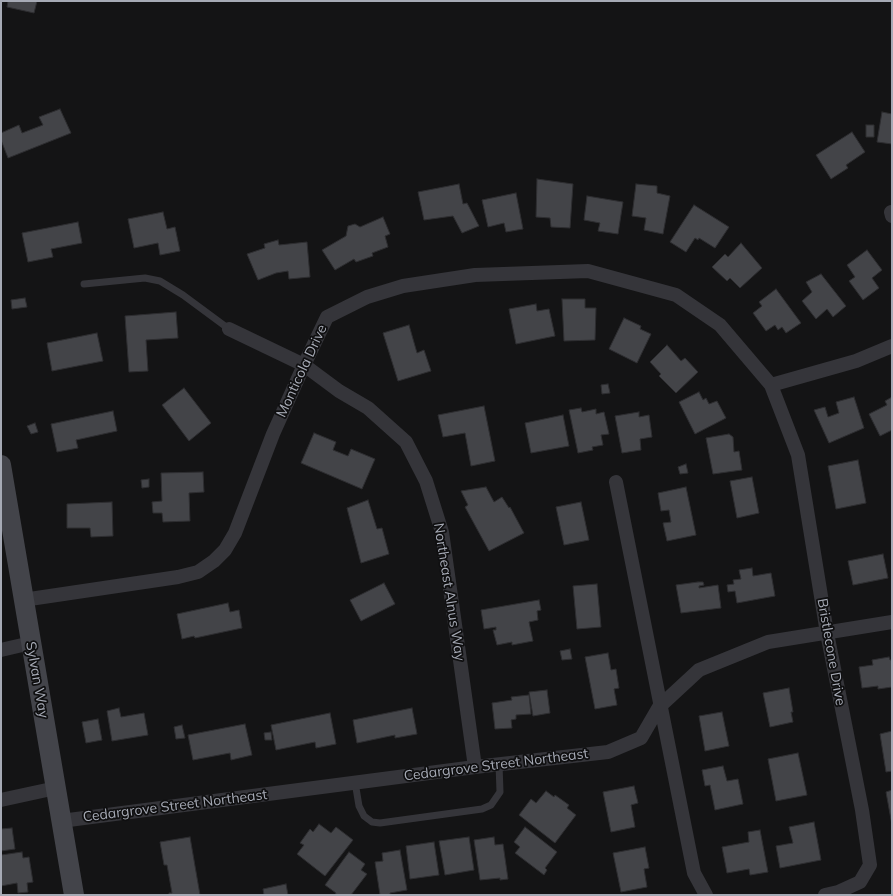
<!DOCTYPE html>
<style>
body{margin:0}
#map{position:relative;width:893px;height:896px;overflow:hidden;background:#141415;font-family:Mulish,sans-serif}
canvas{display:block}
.frame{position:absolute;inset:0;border:2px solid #a6aab5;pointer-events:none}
</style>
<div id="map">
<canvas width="893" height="896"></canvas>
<div class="frame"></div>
</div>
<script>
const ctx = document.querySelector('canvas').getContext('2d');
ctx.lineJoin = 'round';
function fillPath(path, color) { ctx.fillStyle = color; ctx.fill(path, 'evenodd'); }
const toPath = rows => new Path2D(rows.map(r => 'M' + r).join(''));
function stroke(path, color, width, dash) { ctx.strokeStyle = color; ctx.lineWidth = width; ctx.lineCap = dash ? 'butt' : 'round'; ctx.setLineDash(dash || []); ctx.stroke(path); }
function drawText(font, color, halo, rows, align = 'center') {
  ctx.font = font + ' Mulish,sans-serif'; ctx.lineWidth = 3.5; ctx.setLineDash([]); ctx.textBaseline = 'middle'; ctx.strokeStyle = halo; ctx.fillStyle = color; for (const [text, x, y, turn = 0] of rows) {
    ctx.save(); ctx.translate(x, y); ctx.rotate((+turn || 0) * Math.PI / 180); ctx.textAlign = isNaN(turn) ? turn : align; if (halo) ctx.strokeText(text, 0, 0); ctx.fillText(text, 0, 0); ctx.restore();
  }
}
const building = toPath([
 [8,1,37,1,34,13,7,7,8,1],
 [60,109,71,133,8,158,1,140,1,133,19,125,22,133,43,125,39,117,60,109],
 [882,112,892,114,892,144,877,142,882,112],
 [866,125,874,125,874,137,866,137,866,125],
 [852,132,865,152,846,165,848,168,831,179,816,155,852,132],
 [537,179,573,184,570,228,551,227,550,218,536,217,537,179],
 [459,184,463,204,467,203,479,226,462,233,453,216,424,220,418,192,459,184],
 [636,184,657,186,657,193,670,196,663,234,644,230,646,218,632,216,636,184],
 [516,193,523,229,506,232,504,223,488,227,482,200,516,193],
 [587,196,623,202,618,234,598,231,600,223,584,220,587,196],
 [694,205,729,227,715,248,699,238,698,240,695,238,686,252,670,242,694,205],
 [163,212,167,229,175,227,180,251,160,255,158,243,134,248,128,219,163,212],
 [383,217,390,234,385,236,388,247,372,253,373,256,356,262,354,259,335,270,322,250,346,236,348,226,355,224,360,227,383,217],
 [78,222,82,243,51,249,53,257,28,262,22,233,78,222],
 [278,240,279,245,307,242,310,277,289,279,288,271,276,273,258,280,247,254,265,248,264,244,278,240],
 [741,243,762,268,740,288,730,278,727,281,712,267,725,254,728,257,741,243],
 [867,250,882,270,872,278,879,288,863,300,849,281,855,277,847,265,867,250],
 [821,274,846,306,833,317,827,309,816,319,802,301,812,292,806,282,821,274],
 [776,289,801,323,786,333,782,327,778,330,775,325,766,331,753,313,762,306,759,302,776,289],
 [25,298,27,307,12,309,11,300,25,298],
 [562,299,585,299,585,308,596,308,595,340,564,341,562,299],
 [536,304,537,311,549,309,555,336,516,344,509,309,536,304],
 [176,312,178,338,146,340,148,371,129,372,125,316,176,312],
 [624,318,641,326,640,329,651,334,637,363,609,349,624,318],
 [409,325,417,353,424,350,431,371,398,381,383,333,409,325],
 [97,333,103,361,52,371,47,343,97,333],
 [667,345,681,361,685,358,698,372,676,393,659,376,661,374,650,362,667,345],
 [608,384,610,393,602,394,601,385,608,384],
 [184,388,211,423,189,441,162,405,184,388],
 [699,392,703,400,706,398,709,404,717,401,726,418,695,434,679,402,699,392],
 [854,397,864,428,829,443,814,410,825,407,828,417,839,413,836,402,854,397],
 [892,397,892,430,880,436,869,414,887,405,885,401,892,397],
 [484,406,495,461,471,466,465,433,443,437,438,415,484,406],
 [581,408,582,412,596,409,596,414,604,412,609,434,601,435,603,445,592,447,593,450,578,453,569,410,581,408],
 [113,411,117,431,76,440,78,448,57,452,51,424,113,411],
 [639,412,639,417,649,415,652,437,640,439,641,450,622,453,615,416,639,412],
 [563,415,569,446,531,453,525,423,563,415],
 [35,423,38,432,31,434,27,426,35,423],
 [314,433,336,442,333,450,348,456,351,449,375,459,362,489,301,463,314,433],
 [729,434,733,437,734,452,739,451,742,470,713,474,706,438,729,434],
 [858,460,866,503,836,509,828,466,858,460],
 [686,464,688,473,680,474,678,467,686,464],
 [203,472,204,492,189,493,190,521,163,522,162,513,153,513,152,502,162,501,161,473,203,472],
 [752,477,759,513,737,518,730,481,752,477],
 [149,479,149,487,142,488,141,480,149,479],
 [486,487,494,502,502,497,509,508,510,507,524,533,489,551,465,507,468,505,461,491,486,487],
 [686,487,696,535,667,541,663,523,671,522,669,510,661,511,658,493,686,487],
 [368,500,377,529,382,528,389,554,361,563,347,508,368,500],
 [112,502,113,536,91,537,90,528,67,528,67,504,112,502],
 [581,502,589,540,564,545,556,507,581,502],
 [883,554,888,578,853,585,848,561,883,554],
 [752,568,753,576,771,573,775,596,737,603,735,591,728,592,727,585,734,584,733,580,741,579,739,570,752,568],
 [698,582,703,582,704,585,699,586,699,588,718,585,721,608,681,613,676,585,698,582],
 [384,583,395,604,361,621,350,600,384,583],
 [597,584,601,627,577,629,573,586,597,584],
 [539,600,541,610,537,611,538,620,529,622,533,641,512,645,512,642,497,645,493,630,496,630,496,627,484,629,481,610,539,600],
 [228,603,230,612,239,610,242,628,195,638,194,636,182,639,177,614,228,603],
 [570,649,572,659,562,660,560,651,570,649],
 [608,653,611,670,616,669,619,688,614,689,617,705,595,709,585,657,608,653],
 [889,657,890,660,892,660,892,687,878,689,878,686,862,688,859,667,873,665,872,660,889,657],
 [789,688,793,712,791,712,793,722,770,727,763,693,789,688],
 [547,690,550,713,533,716,529,692,547,690],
 [529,695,531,714,516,715,516,719,511,720,512,728,495,729,492,703,512,700,511,697,529,695],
 [119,708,121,717,144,713,148,735,112,741,107,711,119,708],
 [412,708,417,734,395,738,395,735,357,743,353,720,412,708],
 [722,712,729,746,705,751,699,716,722,712],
 [330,713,336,744,316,748,315,742,276,750,271,725,330,713],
 [98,719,102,740,86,743,82,722,98,719],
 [245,724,252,755,231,760,230,753,193,760,188,735,245,724],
 [182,725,185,738,176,739,174,727,182,725],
 [892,731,892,771,886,772,880,734,892,731],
 [271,732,272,740,265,740,264,733,271,732],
 [798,753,807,795,776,801,768,759,798,753],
 [723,766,727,781,738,779,743,804,715,810,710,785,705,786,702,770,723,766],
 [634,786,638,803,631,805,635,827,611,832,603,792,634,786],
 [892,790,892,825,886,792,892,790],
 [546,791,554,797,555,795,569,805,567,808,576,815,555,843,519,815,531,799,536,803,546,791],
 [814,822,821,860,780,868,776,846,793,843,789,827,814,822],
 [319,824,331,833,336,827,353,840,325,876,297,854,304,845,300,843,310,829,313,832,319,824],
 [525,827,557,852,545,868,547,870,544,875,515,853,520,847,514,842,525,827],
 [12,828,15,849,1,851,1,829,12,828],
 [760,830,768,872,750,875,749,869,727,873,722,847,749,842,748,832,760,830],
 [190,837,200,895,169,895,169,893,172,893,167,865,164,865,160,842,190,837],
 [469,837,474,870,445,875,439,841,469,837],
 [494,837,495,845,503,844,508,879,500,880,500,878,480,880,474,840,494,837],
 [434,842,439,875,410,879,406,846,434,842],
 [645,847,649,868,644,869,647,887,621,892,613,853,645,847],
 [400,850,407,890,390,893,390,895,380,895,375,862,383,861,382,853,400,850],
 [22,852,23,858,29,857,33,882,27,883,28,892,18,893,17,883,1,886,1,855,22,852],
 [349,852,365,864,361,870,367,874,351,895,335,895,336,893,325,885,349,852],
 [286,884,288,895,264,895,263,889,286,884]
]);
fillPath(building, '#434448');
stroke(building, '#2e2e31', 1);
stroke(toPath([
 [84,284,145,278,160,281,183,295,229,329],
 [355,782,359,806,364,816,372,822,380,823,482,809,491,805,500,792,499,764]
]), '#35353a', 7);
stroke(toPath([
 [891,212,892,216],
 [229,329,304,365,339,391,368,408,406,442,426,481,442,532,475,767],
 [771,385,856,361,892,346],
 [616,482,694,873,706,895],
 [23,600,178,577,198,572,214,561,225,550,235,533,273,434,304,365,327,317,367,297,403,286,475,275,588,271,676,295,720,325,771,385,798,455,827,633,862,810,870,865,860,882,838,892,825,895],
 [1,650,31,643],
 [1,800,56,788],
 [61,821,475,767,608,752,641,738,659,707,699,670,768,642,892,622]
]), '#35353a', 14);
stroke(toPath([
 [1,465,74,895]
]), '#43444a', 20);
drawText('14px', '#a6aab5', '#0f0f10', [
 ["Monticola Drive",302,371,-65],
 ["Northeast Alnus Way",449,592,81],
 ["Bristlecone Drive",831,652,80],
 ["Sylvan Way",37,680,80],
 ["Cedargrove Street Northeast",496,765,-7],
 ["Cedargrove Street Northeast",175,806,-7]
]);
</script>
